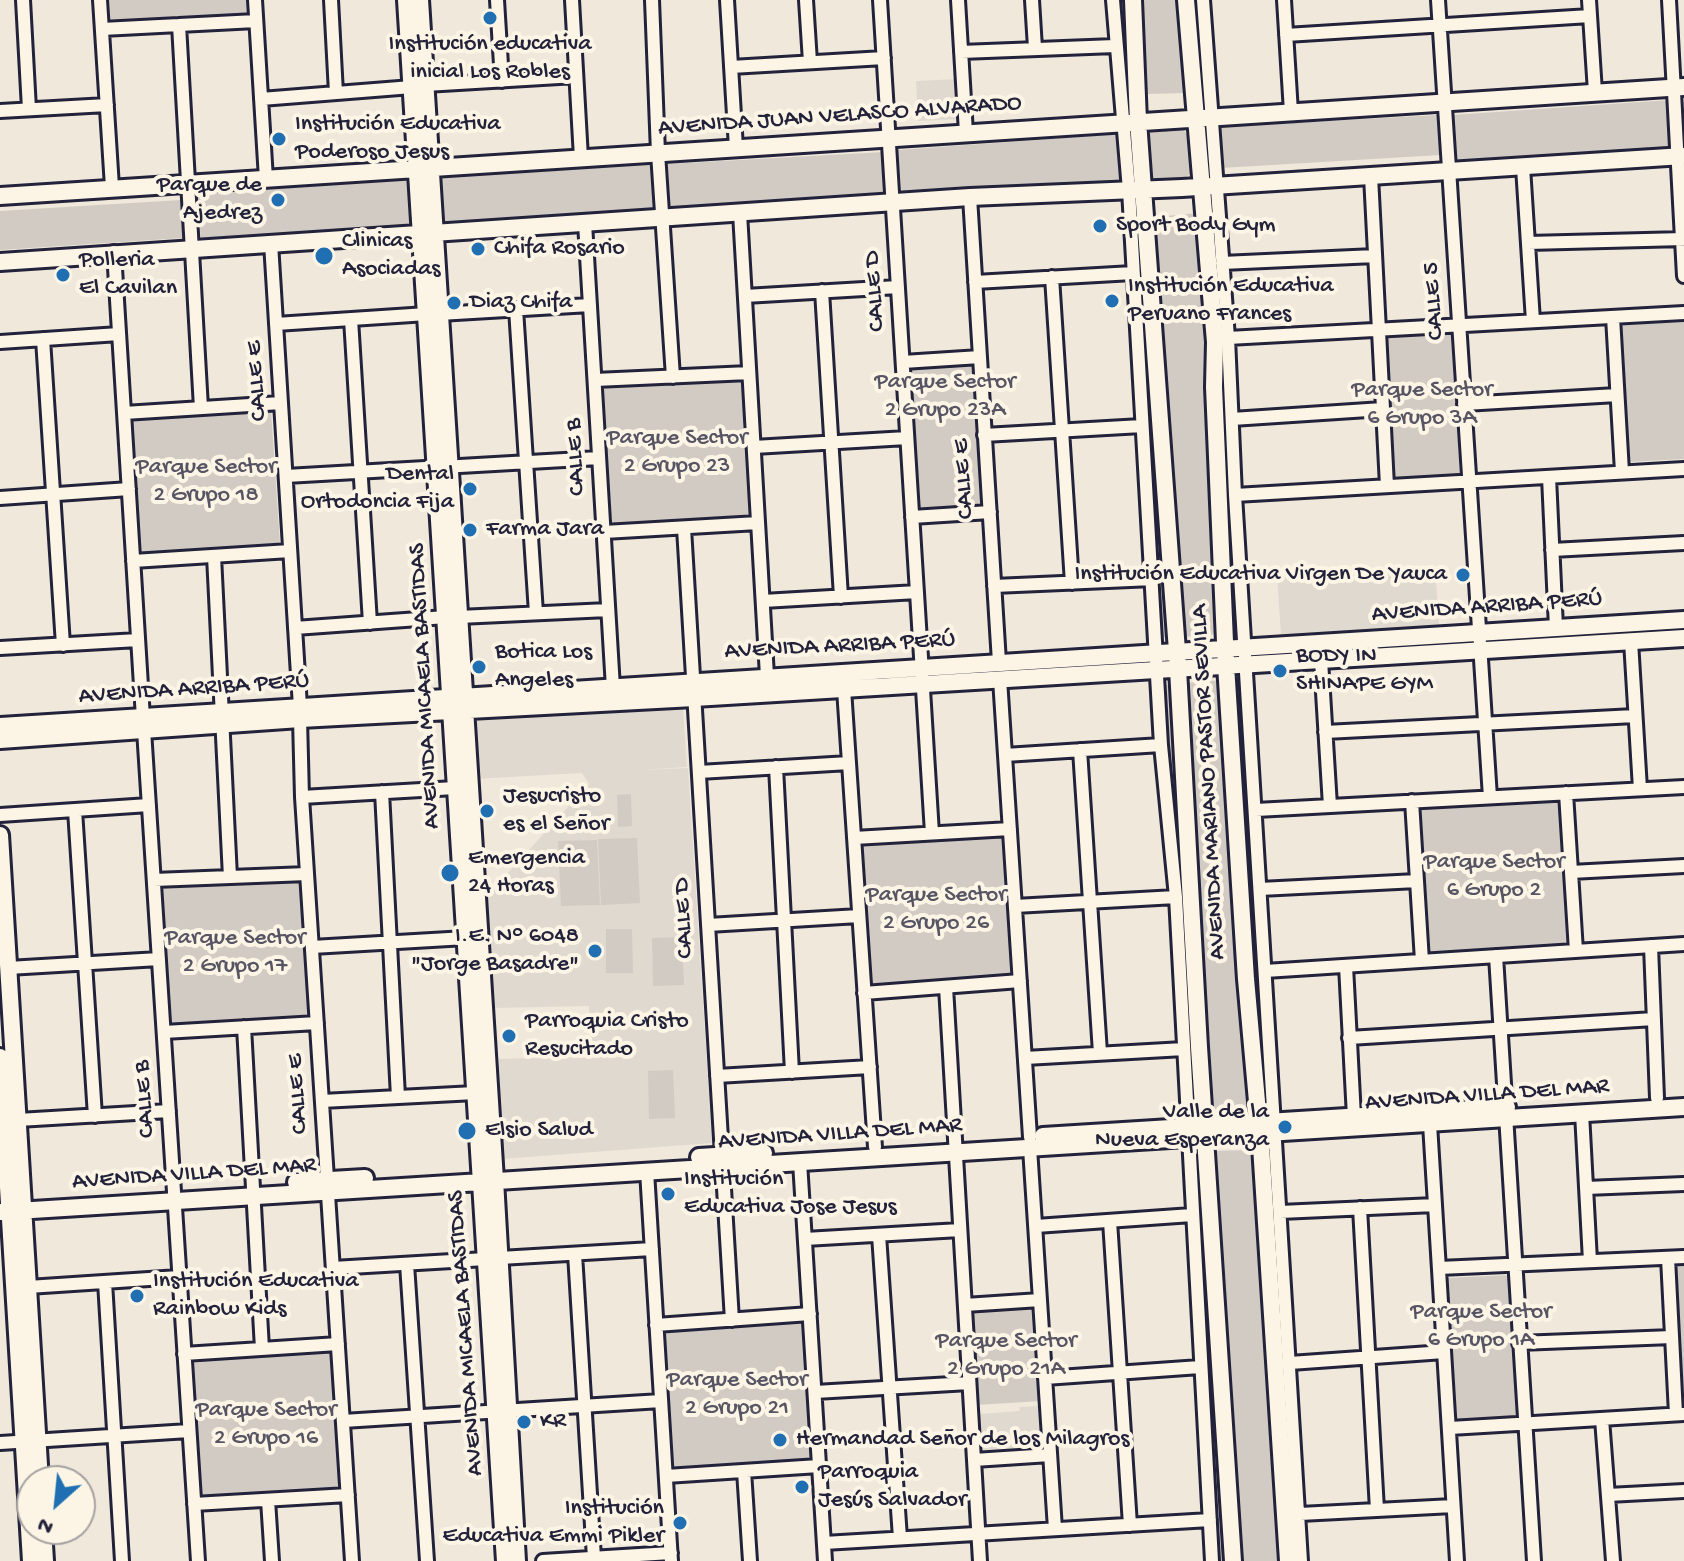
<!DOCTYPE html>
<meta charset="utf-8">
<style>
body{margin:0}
#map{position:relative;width:1684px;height:1561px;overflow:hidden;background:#efe8db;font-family:"Gochi Hand",sans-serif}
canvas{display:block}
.north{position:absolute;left:16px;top:1465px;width:80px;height:80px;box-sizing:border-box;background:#fcf5e5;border:2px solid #a5a1a1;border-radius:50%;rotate:207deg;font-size:22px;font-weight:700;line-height:32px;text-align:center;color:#22223b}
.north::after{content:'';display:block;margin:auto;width:28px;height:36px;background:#1f6fb2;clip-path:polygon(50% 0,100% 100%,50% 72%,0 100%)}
</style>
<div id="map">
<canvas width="1684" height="1561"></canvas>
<div class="north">N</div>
</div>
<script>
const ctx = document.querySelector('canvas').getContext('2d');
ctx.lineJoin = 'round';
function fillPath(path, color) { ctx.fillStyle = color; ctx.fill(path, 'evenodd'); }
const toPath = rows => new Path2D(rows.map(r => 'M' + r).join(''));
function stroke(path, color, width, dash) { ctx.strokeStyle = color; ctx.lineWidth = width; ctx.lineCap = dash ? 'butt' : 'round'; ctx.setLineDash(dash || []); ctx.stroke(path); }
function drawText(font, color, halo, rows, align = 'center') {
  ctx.font = font + ' "Gochi Hand",sans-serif'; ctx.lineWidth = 8; ctx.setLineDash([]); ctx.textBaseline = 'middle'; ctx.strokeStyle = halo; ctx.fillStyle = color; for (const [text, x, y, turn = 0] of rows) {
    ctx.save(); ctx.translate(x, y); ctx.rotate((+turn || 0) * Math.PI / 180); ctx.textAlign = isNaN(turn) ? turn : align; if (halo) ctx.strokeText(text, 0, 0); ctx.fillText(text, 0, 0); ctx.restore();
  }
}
fillPath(toPath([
 [958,79,960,119,918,121,916,81],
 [1435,566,1439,627,1281,635,1277,575],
 [683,708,687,767,639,770,688,768,712,1143,502,1159,499,1059,590,1056,589,1006,493,1008,486,897,589,784,582,773,473,779,469,720],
 [1039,1406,1043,1447,981,1450,980,1414,1019,1411,1020,1407]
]), '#e0d9cf');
fillPath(toPath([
 [107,0,248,0,249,15,108,22],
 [1141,0,1176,0,1185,93,1147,94],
 [1670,100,1674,148,1456,163,1452,115],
 [1438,115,1440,155,1221,168,1218,127],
 [1180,124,1193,144,1194,168,1190,174,1178,183,1156,182,1148,175,1146,130],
 [1120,134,1123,181,902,197,898,150],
 [884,152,887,198,670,210,667,164],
 [652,163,655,213,442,227,440,177],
 [411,180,414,227,201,241,197,194],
 [181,200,183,238,0,250,0,211],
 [1199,213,1203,242,1218,634,1182,637,1155,217],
 [1134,218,1143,218,1163,528,1160,559,1170,637,1161,638],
 [1684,322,1684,459,1628,462,1620,325],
 [1221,328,1241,633,1230,633],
 [1451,332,1460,474,1393,478,1384,336],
 [975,362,984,507,920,509,910,366],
 [744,380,753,519,610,527,602,387],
 [271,410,280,544,141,554,132,418],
 [1242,679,1269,1106,1264,1106,1250,947,1233,680],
 [1222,680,1224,791,1252,1108,1210,1111,1184,683],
 [1173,684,1199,1110,1192,1110,1164,686],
 [631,794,632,826,618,827,617,795],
 [1559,800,1570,944,1428,953,1418,809],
 [1003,833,1013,977,868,987,859,841],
 [637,838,640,903,601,905,598,839],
 [597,840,600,905,561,906,558,841],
 [302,881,310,1018,169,1025,160,888],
 [606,929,632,929,633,973,606,973],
 [682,937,684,985,653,986,652,938],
 [673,1070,675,1118,649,1119,648,1071],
 [1257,1150,1282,1561,1237,1561,1210,1151],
 [1195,1156,1203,1156,1221,1472,1222,1561,1219,1561],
 [1676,1265,1684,1265,1684,1405],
 [1510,1275,1518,1419,1455,1422,1447,1278],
 [1037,1306,1042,1401,975,1405,969,1309],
 [802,1321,811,1461,672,1470,663,1330],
 [332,1351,341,1491,199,1499,190,1358]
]), '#d1cbc3');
const street = toPath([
 [23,0,29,109],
 [100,0,112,187],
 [255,0,266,179],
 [331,0,336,93],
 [497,0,502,81],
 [572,0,581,158],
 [652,0,658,153,673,377],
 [727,0,736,148],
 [806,0,810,62],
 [880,0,932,833],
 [958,0,966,133],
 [1032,0,1035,48],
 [1113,0,1129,190,1161,745,1176,897,1212,1561],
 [1203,0,1228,338,1235,495,1301,1561],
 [1284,0,1291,112],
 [1438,0,1490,797],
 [1589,0,1595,92],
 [1669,0,1684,276],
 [179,25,201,408],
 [102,29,256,21],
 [1286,35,1590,16],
 [961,52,1115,46],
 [731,67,884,58],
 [425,85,576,76],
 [261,99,412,87],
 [0,111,107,105],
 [1523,167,1533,321],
 [1371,176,1387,486],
 [970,197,999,662],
 [740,213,767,676],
 [585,223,613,688],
 [271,243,300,707],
 [1528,243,1684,239],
 [114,252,143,718],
 [1222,263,1375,256],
 [1052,277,1072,583],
 [975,282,1133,273],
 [822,291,841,597],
 [745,296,898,287],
 [516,309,536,613],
 [439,314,590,305],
 [1613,317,1622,472],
 [351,319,370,623],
 [276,324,427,314],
 [1228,338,1684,313],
 [43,339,63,645],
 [0,342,119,334],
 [903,362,980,357],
 [595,380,749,373],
 [1464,404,1617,395],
 [124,413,281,403],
 [1232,419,1383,409],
 [984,435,1142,426],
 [754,447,907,438],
 [286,476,599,458],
 [1549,477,1556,628],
 [1235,495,1684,469],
 [0,498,129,489],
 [912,517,990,512],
 [684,528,732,1320],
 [604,532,758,523],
 [1552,550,1684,543],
 [214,556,230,877],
 [133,561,290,551],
 [994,586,1153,579],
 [763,601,917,592],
 [459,617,608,610],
 [295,628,446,617],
 [1631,641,1640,789],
 [0,648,138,640],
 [1321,660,1330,806],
 [1000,679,1030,1137],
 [844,689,875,1147],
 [300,719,302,797,352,1561],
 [144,730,198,1561],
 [1325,732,1635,716],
 [1080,750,1100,1053],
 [1005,755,1161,745],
 [776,767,792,1072],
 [699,772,849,763],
 [382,792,398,1097],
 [1566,793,1576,951],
 [302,797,455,788],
 [1412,801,1422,961],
 [75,810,95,1116],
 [1256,810,1684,787],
 [0,815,149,805],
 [854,838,1010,829],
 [1571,872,1684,866],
 [154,880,307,874],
 [1260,889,1417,881],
 [1015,906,1176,897],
 [708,925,859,916],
 [1651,946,1657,1098],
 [312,947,466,938],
 [1496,956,1534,1561],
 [1346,966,1354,1117],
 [8,968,159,959],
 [1265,971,1684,944],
 [946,987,980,1561],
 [864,993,1020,981],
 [244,1027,262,1349],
 [164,1032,317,1023],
 [1349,1038,1654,1019],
 [1025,1058,1184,1049],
 [717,1076,870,1067],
 [322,1101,475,1093],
 [1582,1113,1590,1261],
 [18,1120,169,1111],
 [1430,1124,1457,1561],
 [1030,1148,1055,1529],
 [800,1162,825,1561],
 [647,1171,671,1561],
 [1586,1188,1684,1184],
 [1360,1208,1377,1510],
 [1280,1212,1435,1205],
 [1110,1221,1130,1525],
 [1036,1226,1192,1215],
 [879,1235,900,1538],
 [805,1239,960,1230],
 [575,1254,594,1558],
 [500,1258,652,1249],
 [1668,1258,1676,1414],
 [407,1264,427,1561],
 [333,1268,486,1259],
 [1439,1268,1684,1257],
 [105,1282,122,1561],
 [28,1287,179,1277],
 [965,1305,1040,1300],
 [656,1325,810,1314],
 [1519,1343,1672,1337],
 [184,1354,338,1344],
 [1290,1363,1444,1352],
 [1045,1378,1200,1367],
 [815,1392,969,1383],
 [1602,1419,1613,1561],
 [343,1421,661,1401],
 [1450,1428,1684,1414],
 [0,1443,189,1431],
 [974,1460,1050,1455],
 [744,1471,750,1561],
 [666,1476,819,1466],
 [1608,1495,1684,1491],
 [268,1500,272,1561],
 [194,1504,348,1495],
 [1300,1514,1453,1506],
 [824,1543,1210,1520],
 [543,1561,671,1553]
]);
const secondary = toPath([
 [406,0,505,1561],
 [420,0,495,1180,517,1561],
 [1133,0,1138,121,1177,651,1199,1047,1233,1561],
 [1186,0,1215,342,1214,387,1226,665,1246,979,1261,1146,1288,1561],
 [0,196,1684,87],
 [0,262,970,197,1182,188,1684,156],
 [0,726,1684,620],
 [0,740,300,719,694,698,1684,638],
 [0,835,40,1481],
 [0,1057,31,1561],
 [1043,1136,1507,1107],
 [699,1157,764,1153],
 [296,1182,365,1178],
 [0,1212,1684,1107],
 [43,1529,45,1561]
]);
stroke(street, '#22223b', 18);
stroke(secondary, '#22223b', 22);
stroke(street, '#fcf5e5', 12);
stroke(secondary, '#fcf5e5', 16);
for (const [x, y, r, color] of [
 [490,18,8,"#1f6fb2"],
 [279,139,8,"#1f6fb2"],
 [278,200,8,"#1f6fb2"],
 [1100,226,8,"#1f6fb2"],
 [478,249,8,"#1f6fb2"],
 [324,256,10,"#1f6fb2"],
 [63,275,8,"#1f6fb2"],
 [1112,301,8,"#1f6fb2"],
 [454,303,8,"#1f6fb2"],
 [470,489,8,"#1f6fb2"],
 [470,530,8,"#1f6fb2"],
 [1463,575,8,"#1f6fb2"],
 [479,667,8,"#1f6fb2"],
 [1280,671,8,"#1f6fb2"],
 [487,811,8,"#1f6fb2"],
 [450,873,10,"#1f6fb2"],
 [595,951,8,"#1f6fb2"],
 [509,1036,8,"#1f6fb2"],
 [1285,1127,8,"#1f6fb2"],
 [467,1131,10,"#1f6fb2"],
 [668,1194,8,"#1f6fb2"],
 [137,1296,8,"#1f6fb2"],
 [524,1422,8,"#1f6fb2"],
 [780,1440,8,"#1f6fb2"],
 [802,1487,8,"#1f6fb2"],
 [680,1523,8,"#1f6fb2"]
]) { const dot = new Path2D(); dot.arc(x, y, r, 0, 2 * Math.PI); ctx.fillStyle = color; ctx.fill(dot); stroke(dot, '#fcf5e5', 3); }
drawText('24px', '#22223b', '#fcf5e5', [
 ["Institución educativa",490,45,"center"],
 ["inicial Los Robles",490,73,"center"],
 ["Institución Educativa",295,125],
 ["Poderoso Jesus",295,153],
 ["Parque de",262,186,"right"],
 ["Ajedrez",262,214,"right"],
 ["Sport Body Gym",1116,226],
 ["Clinicas",342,242],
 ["Asociadas",342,270],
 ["Chifa Rosario",494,249],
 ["Polleria",79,261],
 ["El Cavilan",79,289],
 ["Institución Educativa",1128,287],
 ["Peruano Frances",1128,315],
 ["Diaz Chifa",470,303],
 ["Dental",454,475,"right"],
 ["Ortodoncia Fija",454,503,"right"],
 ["Farma Jara",486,530],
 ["Institución Educativa Virgen De Yauca",1447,575,"right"],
 ["Botica Los",495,653],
 ["Angeles",495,681],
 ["BODY IN",1296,657],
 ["SHINAPE GYM",1296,685],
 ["Jesucristo",503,797],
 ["es el Señor",503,825],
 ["Emergencia",468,859],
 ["24 Horas",468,887],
 ["I.E. N° 6048",579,937,"right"],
 ["\"Jorge Basadre\"",579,965,"right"],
 ["Parroquia Cristo",525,1022],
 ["Resucitado",525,1050],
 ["Valle de la",1269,1113,"right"],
 ["Nueva Esperanza",1269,1141,"right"],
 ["Elsio Salud",485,1131],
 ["Institución",684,1180],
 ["Educativa Jose Jesus",684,1208],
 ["Institución Educativa",153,1282],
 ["Rainbow Kids",153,1310],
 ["KR",540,1422],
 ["Hermandad Señor de los Milagros",796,1440],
 ["Parroquia",818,1473],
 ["Jesús Salvador",818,1501],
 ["Institución",664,1509,"right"],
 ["Educativa Emmi Pikler",664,1537,"right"]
], 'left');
drawText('24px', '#22223b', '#fcf5e5', [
 ["AVENIDA JUAN VELASCO ALVARADO",840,117,-4],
 ["CALLE D",876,291,-94],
 ["CALLE 5",1435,301,-94],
 ["CALLE E",258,381,-94],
 ["CALLE B",577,457,-93],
 ["CALLE E",965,479,-94],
 ["AVENIDA ARRIBA PERÚ",1487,608,-4],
 ["AVENIDA ARRIBA PERÚ",840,647,-3],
 ["AVENIDA MICAELA BASTIDAS",426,686,-93],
 ["AVENIDA ARRIBA PERÚ",194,690,-4],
 ["AVENIDA MARIANO PASTOR SEVILLA",1210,782,-93],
 ["CALLE D",685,918,-93],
 ["CALLE E",299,1094,-94],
 ["AVENIDA VILLA DEL MAR",1487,1096,-4],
 ["CALLE B",146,1099,-94],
 ["AVENIDA VILLA DEL MAR",840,1135,-4],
 ["AVENIDA VILLA DEL MAR",194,1175,-4],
 ["AVENIDA MICAELA BASTIDAS",467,1333,-94]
]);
drawText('24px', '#575564', '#fcf5e5', [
 ["Parque Sector",945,383],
 ["2 Grupo 23A",945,411],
 ["Parque Sector",1422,391],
 ["6 Grupo 3A",1422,419],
 ["Parque Sector",677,439],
 ["2 Grupo 23",677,467],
 ["Parque Sector",206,468],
 ["2 Grupo 18",206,496],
 ["Parque Sector",1494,863],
 ["6 Grupo 2",1494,891],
 ["Parque Sector",936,896],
 ["2 Grupo 26",936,924],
 ["Parque Sector",235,939],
 ["2 Grupo 17",235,967],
 ["Parque Sector",1481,1313],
 ["6 Grupo 1A",1481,1341],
 ["Parque Sector",1006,1342],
 ["2 Grupo 21A",1006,1370],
 ["Parque Sector",737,1381],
 ["2 Grupo 21",737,1409],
 ["Parque Sector",266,1411],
 ["2 Grupo 16",266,1439]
]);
</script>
